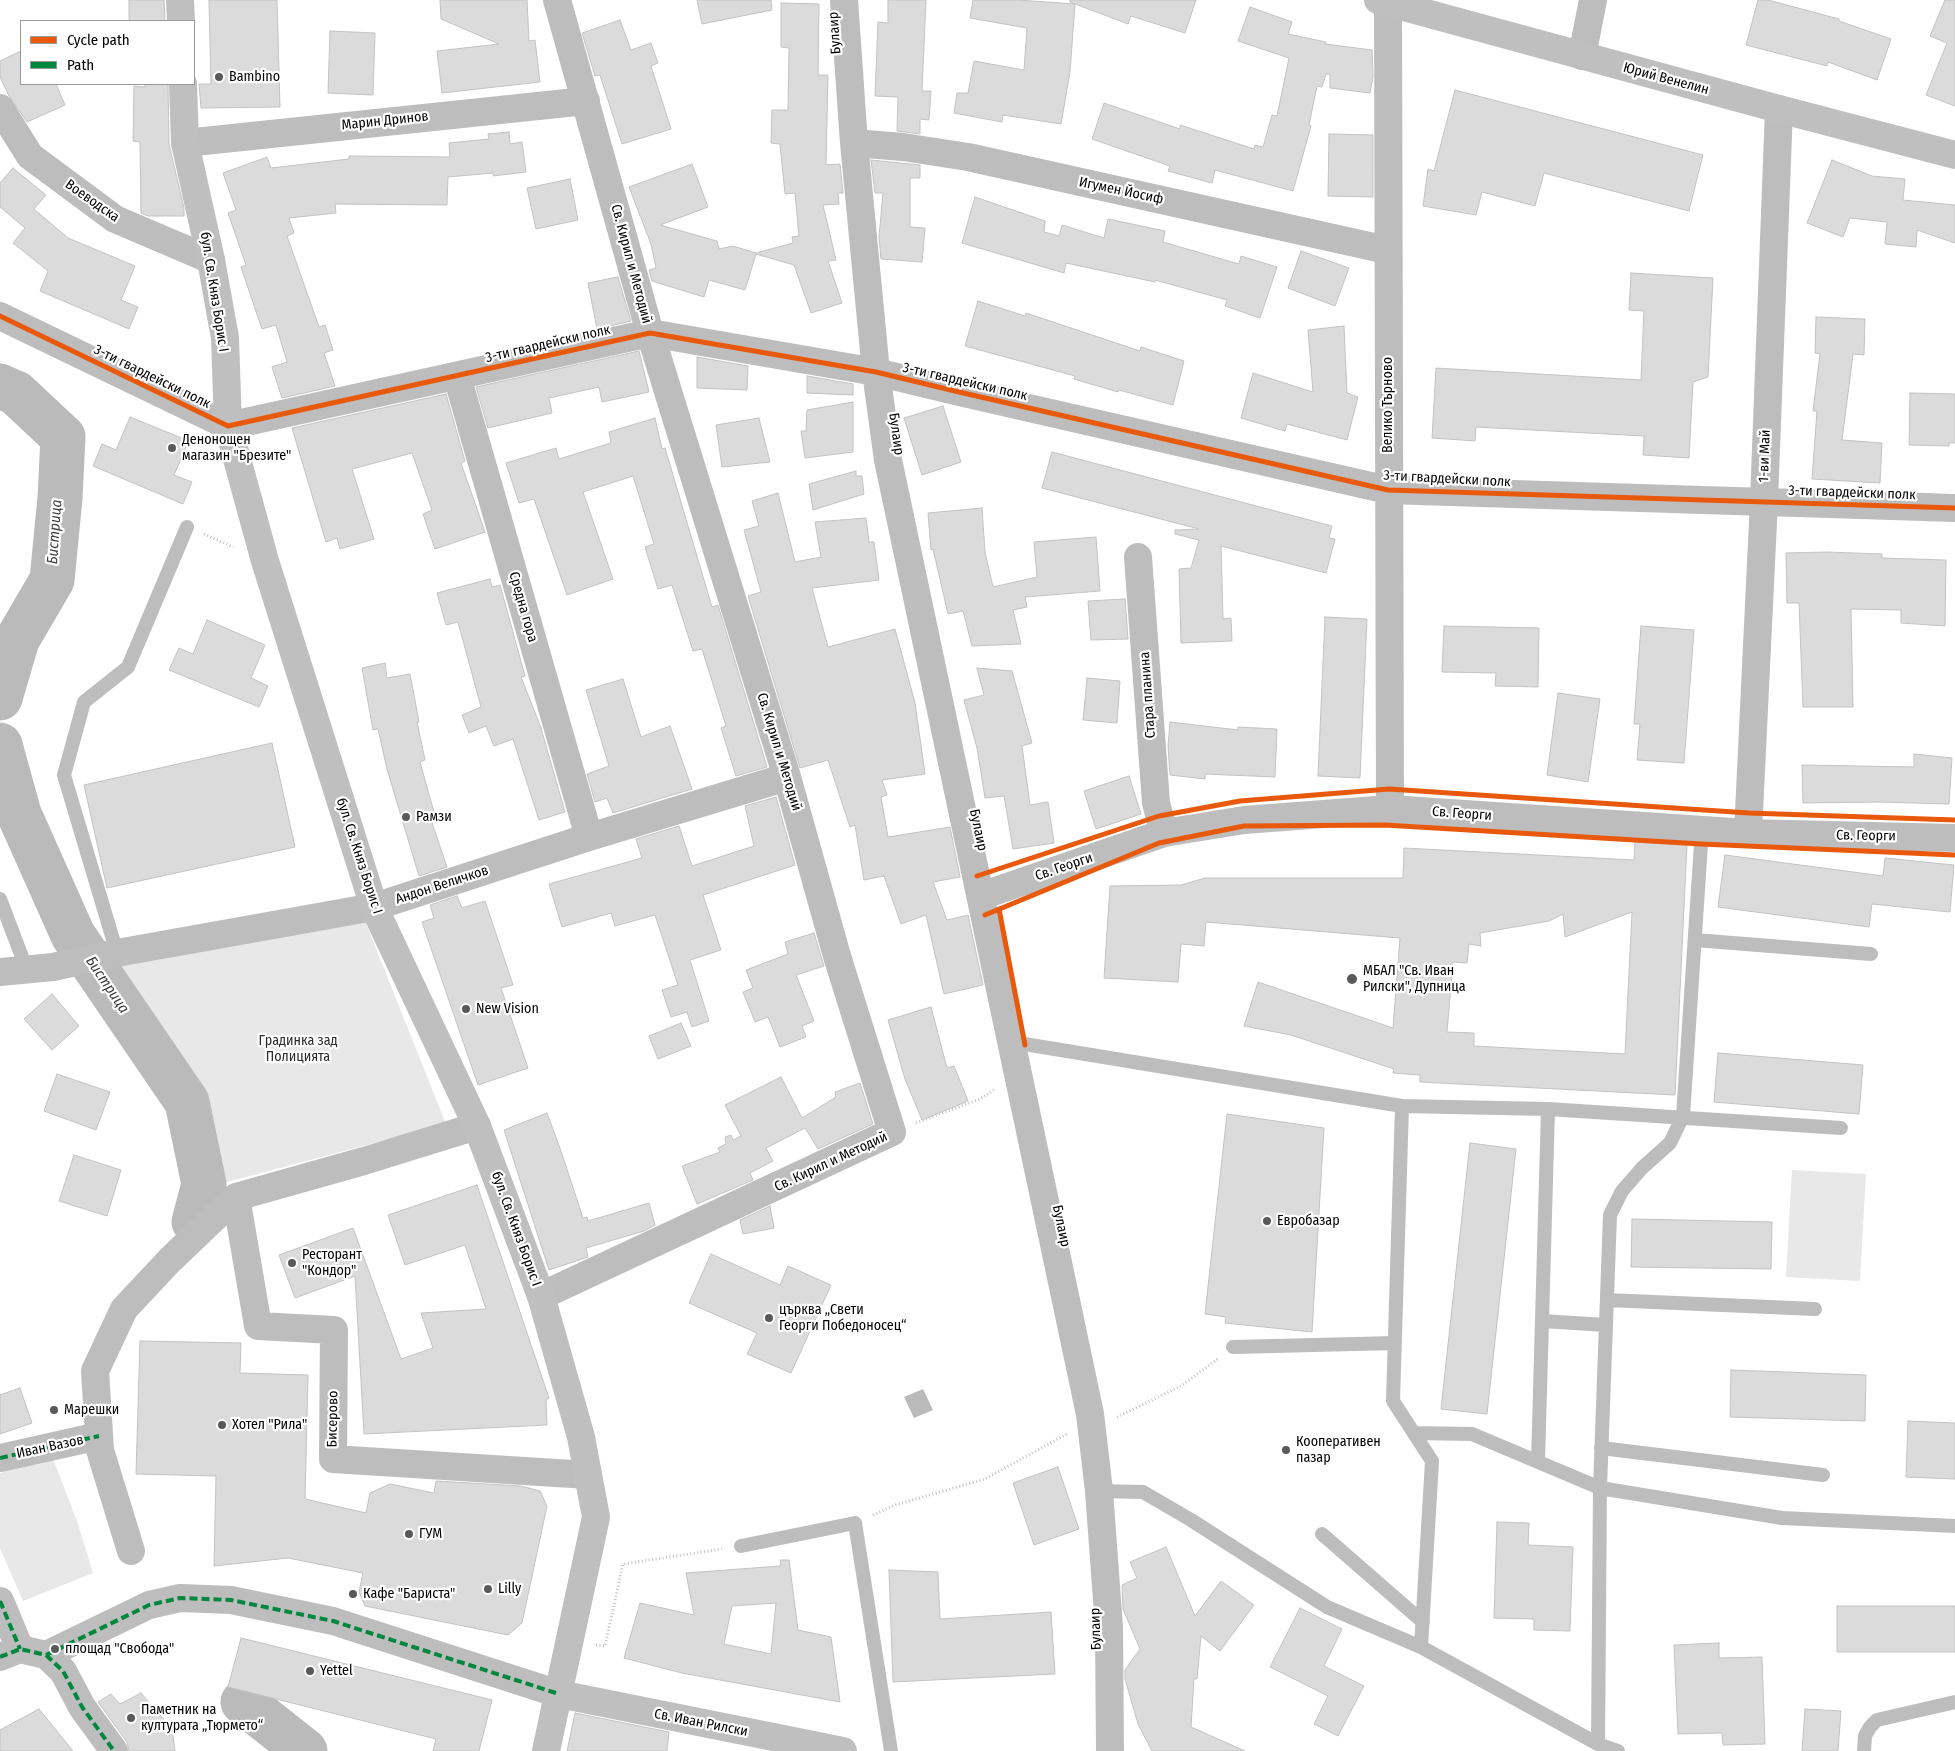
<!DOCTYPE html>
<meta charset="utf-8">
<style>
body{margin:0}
#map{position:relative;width:1955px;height:1751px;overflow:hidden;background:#fff;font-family:"Fira Sans Condensed",sans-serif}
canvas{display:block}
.legend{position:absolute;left:20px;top:20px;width:175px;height:65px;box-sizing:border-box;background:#fff;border:1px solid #999;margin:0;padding:6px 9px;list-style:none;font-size:15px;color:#000}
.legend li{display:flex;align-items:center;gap:10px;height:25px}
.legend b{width:25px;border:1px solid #999}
</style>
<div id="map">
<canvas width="1955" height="1751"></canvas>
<ul class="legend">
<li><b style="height:6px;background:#e8590c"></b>Cycle path</li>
<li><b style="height:6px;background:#00873e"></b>Path</li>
</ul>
</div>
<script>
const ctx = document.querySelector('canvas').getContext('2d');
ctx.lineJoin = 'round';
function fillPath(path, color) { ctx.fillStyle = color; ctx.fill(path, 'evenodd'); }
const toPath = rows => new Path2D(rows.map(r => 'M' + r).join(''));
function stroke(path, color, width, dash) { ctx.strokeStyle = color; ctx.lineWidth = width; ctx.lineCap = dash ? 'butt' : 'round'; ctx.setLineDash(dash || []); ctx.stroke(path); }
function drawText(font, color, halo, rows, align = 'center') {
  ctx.font = font + ' "Fira Sans Condensed",sans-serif'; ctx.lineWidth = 4.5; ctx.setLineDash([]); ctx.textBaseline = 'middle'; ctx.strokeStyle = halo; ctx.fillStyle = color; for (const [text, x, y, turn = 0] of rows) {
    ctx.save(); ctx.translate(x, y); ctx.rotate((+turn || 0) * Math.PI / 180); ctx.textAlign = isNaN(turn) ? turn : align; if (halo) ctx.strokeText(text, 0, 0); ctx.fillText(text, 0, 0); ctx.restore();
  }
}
fillPath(toPath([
 [365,921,446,1124,212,1186,191,1079,155,1038,108,969],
 [1792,1170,1866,1174,1860,1281,1786,1277],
 [52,1456,77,1521,93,1573,23,1601,0,1548,0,1473]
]), '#e8e8e8');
fillPath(toPath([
 [923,1389,933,1410,914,1418,904,1397]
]), '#bababa');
stroke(toPath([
 [0,386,16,393,63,437,60,498,52,580,17,640,0,698],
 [0,745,19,814,73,935,187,1102,204,1184,194,1222],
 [243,1702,305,1751]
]), '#bababa', 45);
const building = toPath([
 [129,0,164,0,165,21,129,21,129,0],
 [209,0,277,0,280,107,201,108,199,84,211,84,209,0],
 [440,0,527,0,529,41,535,40,540,82,442,93,437,51,499,44,441,19,440,0],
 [697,0,771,0,772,10,702,24,697,0],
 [888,0,926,0,922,91,931,91,929,120,920,119,920,134,897,131,898,97,875,96,878,22,888,23,888,0],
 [973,0,1018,0,1075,4,1070,72,1061,124,1003,115,1002,122,954,113,957,93,968,93,974,61,1024,70,1027,28,970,18,973,0],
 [1070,0,1196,0,1185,33,1131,16,1128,24,1070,2,1070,0],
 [1758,0,1768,0,1839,19,1839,21,1891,39,1877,80,1828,62,1827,66,1746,45,1758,0],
 [1945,0,1955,0,1955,106,1926,95,1947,43,1930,36,1945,0],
 [781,3,819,4,818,75,828,75,826,165,840,164,843,193,838,193,839,204,823,205,836,260,828,261,842,303,811,313,794,265,756,254,745,290,709,280,704,297,652,281,649,270,656,268,651,244,629,187,692,164,708,207,660,225,717,241,719,249,733,246,756,253,793,243,792,237,799,236,795,193,785,194,780,144,771,143,772,110,788,110,789,48,781,47,781,3],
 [1250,7,1292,22,1288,34,1326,42,1325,44,1372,50,1373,77,1370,93,1330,88,1330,74,1326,74,1322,87,1317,86,1309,125,1311,126,1293,191,1215,170,1212,183,1168,171,1170,166,1092,139,1104,103,1180,129,1180,125,1254,149,1255,145,1263,147,1272,115,1277,116,1289,58,1238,41,1250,7],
 [620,20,631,50,651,43,658,63,651,66,671,129,622,144,600,75,595,76,582,33,620,20],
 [330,31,375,33,373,95,328,93,330,31],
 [21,51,21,84,56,84,65,105,27,122,9,96,0,77,0,61,21,51],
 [145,84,168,84,169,144,184,208,184,216,148,216,141,213,140,142,133,141,134,86,145,87,145,84],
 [1455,90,1703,155,1689,211,1544,173,1535,206,1482,192,1476,215,1423,206,1428,169,1434,171,1455,90],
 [509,132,510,144,522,142,526,172,493,176,493,173,448,177,447,205,335,204,336,213,289,218,294,233,287,236,319,327,325,325,333,350,324,353,335,386,282,398,272,367,287,362,276,325,262,329,241,267,246,265,228,213,236,210,223,173,267,157,271,168,349,159,349,156,450,157,449,143,489,139,488,134,509,132],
 [1329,134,1373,135,1373,197,1328,196,1329,134],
 [871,160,920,165,920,178,910,178,910,227,925,228,922,262,881,259,879,237,883,193,875,193,871,160],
 [1832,160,1872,176,1905,179,1903,200,1955,205,1955,243,1917,230,1916,247,1885,244,1887,222,1850,218,1843,237,1807,223,1832,160],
 [13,168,46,195,34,209,68,238,135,266,121,300,138,307,129,329,40,291,48,271,13,243,25,228,0,207,0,183,13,168],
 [570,179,578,220,536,229,527,188,570,179],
 [975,197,1045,221,1044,232,1059,236,1062,225,1104,238,1108,219,1165,231,1163,242,1239,264,1241,256,1277,267,1260,318,1225,306,1227,300,1155,280,1155,282,1066,263,1064,273,962,243,975,197],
 [1301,251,1349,268,1335,306,1288,288,1301,251],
 [1631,273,1713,278,1708,377,1693,382,1689,458,1643,455,1644,436,1476,427,1475,441,1432,438,1436,368,1641,380,1644,311,1629,310,1631,273],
 [618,277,631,321,597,329,588,283,618,277],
 [978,301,1025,316,1026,313,1140,351,1141,347,1184,361,1173,405,1119,390,1118,392,1074,379,1075,376,965,346,978,301],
 [1816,317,1865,319,1864,355,1853,354,1842,440,1882,443,1880,483,1812,479,1817,411,1813,411,1820,354,1815,353,1816,317],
 [1344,326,1347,393,1358,397,1347,440,1287,424,1285,431,1241,418,1253,373,1313,392,1308,330,1344,326],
 [639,351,649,392,602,402,599,387,549,398,552,413,488,428,476,387,639,351],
 [697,357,748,366,747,390,697,388,697,357],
 [807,376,853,384,853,395,807,393,807,376],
 [1910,393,1955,394,1955,443,1949,443,1949,446,1909,445,1910,393],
 [446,394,465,461,461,463,485,532,435,549,423,514,432,510,412,453,352,469,374,539,340,549,337,538,326,542,292,428,446,394],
 [853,402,853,452,805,458,801,431,806,431,807,410,853,402],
 [943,406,961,462,922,475,904,418,943,406],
 [130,417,189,441,174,475,192,482,183,504,93,466,102,444,116,450,130,417],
 [655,418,662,449,665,448,712,607,718,605,767,767,736,776,721,728,726,726,702,649,693,651,672,585,658,589,645,547,654,544,633,476,583,492,613,579,567,595,534,499,519,503,506,463,556,448,559,459,611,443,609,432,655,418],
 [759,418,770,462,722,467,716,425,759,418],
 [1052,452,1332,526,1329,538,1335,539,1326,573,1221,546,1223,619,1231,618,1232,641,1181,643,1179,569,1191,568,1199,540,1175,534,1175,530,1199,529,1042,488,1052,452],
 [856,471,856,476,862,476,864,494,813,510,809,484,856,471],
 [778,493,795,562,821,557,815,522,866,518,869,542,874,542,879,580,812,588,828,647,895,629,915,703,925,774,882,780,887,795,881,797,888,837,950,827,960,877,933,882,947,920,968,915,983,985,944,994,926,915,901,924,884,876,864,880,855,825,850,827,828,760,800,768,748,596,761,592,744,530,759,526,752,501,778,493],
 [982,508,985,552,993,587,1037,577,1034,542,1096,537,1100,591,1025,597,1027,607,1013,610,1021,644,972,646,963,611,948,614,933,549,931,550,928,513,982,508],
 [1827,552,1882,554,1882,558,1946,560,1945,626,1901,623,1901,610,1851,609,1853,707,1803,707,1799,603,1787,603,1786,553,1827,552],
 [490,579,492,587,500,585,525,676,521,677,541,728,565,812,539,820,513,739,494,746,486,726,469,733,462,715,481,707,458,622,446,625,437,593,490,579],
 [1125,599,1128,639,1091,640,1088,601,1125,599],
 [1325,617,1367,619,1360,778,1318,776,1325,617],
 [207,620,265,645,251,678,268,686,259,707,169,670,179,648,193,654,207,620],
 [1444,626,1539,628,1538,687,1495,686,1496,673,1442,672,1444,626],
 [1641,626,1694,630,1684,763,1637,760,1640,724,1634,724,1641,626],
 [385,663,387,678,410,674,419,722,417,722,425,760,420,762,434,812,429,814,447,867,419,876,387,769,378,729,373,730,362,668,385,663],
 [977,668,1012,671,1032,743,1022,746,1030,805,1048,802,1054,843,1013,849,1004,796,985,798,977,748,964,700,984,695,977,668],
 [1087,678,1120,681,1117,723,1083,720,1087,678],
 [623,679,641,737,670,726,692,789,613,813,607,798,595,802,587,774,609,766,586,690,623,679],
 [1558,693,1600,699,1588,782,1547,775,1558,693],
 [1170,722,1238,730,1238,727,1277,729,1275,777,1205,774,1205,779,1170,775,1168,746,1170,722],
 [272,743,295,847,107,888,84,785,272,743],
 [1914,754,1952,758,1949,804,1879,802,1803,803,1802,765,1914,767,1914,754],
 [1129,776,1141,814,1096,829,1084,791,1129,776],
 [776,797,795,865,703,895,721,950,690,960,709,1021,692,1027,687,1012,671,1017,662,990,678,985,655,915,615,926,611,913,562,927,549,884,642,858,636,839,679,826,692,866,754,846,745,806,776,797],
 [1635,842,1687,845,1675,1095,1420,1082,1420,1075,1393,1073,1394,1069,1291,1035,1244,1026,1258,982,1393,1028,1400,938,1206,922,1204,946,1181,944,1178,982,1104,978,1110,886,1181,885,1205,878,1403,878,1404,848,1634,860,1635,842],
 [1632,912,1625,1054,1474,1046,1474,1033,1447,1032,1453,962,1467,963,1469,944,1481,946,1480,933,1549,921,1563,914,1565,937,1632,912],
 [1725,855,1883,876,1885,858,1954,865,1950,912,1872,904,1869,927,1718,907,1725,855],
 [457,896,462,908,485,901,513,985,501,988,528,1068,478,1085,422,922,434,918,430,905,457,896],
 [814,933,824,966,796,975,814,1021,802,1026,806,1037,780,1047,768,1017,755,1022,743,992,753,988,746,970,788,954,785,942,814,933],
 [52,994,79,1026,52,1050,24,1019,52,994],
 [931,1007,947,1068,954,1066,968,1101,922,1120,905,1079,888,1020,931,1007],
 [681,1023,691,1046,658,1059,649,1036,681,1023],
 [1718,1053,1863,1065,1859,1114,1714,1102,1718,1053],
 [57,1074,110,1092,96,1130,44,1111,57,1074],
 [781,1077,802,1118,836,1097,835,1092,860,1083,873,1124,818,1149,805,1128,766,1148,773,1161,750,1173,753,1180,697,1204,682,1166,720,1152,718,1148,726,1144,725,1137,731,1135,733,1140,741,1136,725,1105,781,1077],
 [547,1113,561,1151,583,1218,587,1217,588,1221,649,1203,655,1225,644,1231,586,1248,588,1257,549,1270,504,1130,547,1113],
 [1227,1114,1324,1128,1312,1332,1225,1323,1226,1317,1205,1314,1227,1114],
 [1470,1143,1516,1149,1487,1414,1441,1409,1470,1143],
 [74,1155,121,1170,107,1216,59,1201,74,1155],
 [477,1185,549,1398,546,1400,547,1425,364,1434,355,1276,295,1298,279,1255,353,1228,401,1359,433,1348,421,1313,486,1309,465,1245,405,1265,388,1215,477,1185],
 [770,1206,774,1228,743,1234,740,1220,770,1206],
 [1632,1219,1772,1222,1771,1269,1631,1267,1632,1219],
 [711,1254,780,1285,788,1266,831,1285,791,1373,747,1354,757,1333,689,1303,711,1254],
 [140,1341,241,1343,240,1373,308,1375,305,1499,366,1513,370,1493,390,1484,434,1493,436,1481,521,1486,540,1491,547,1506,522,1623,508,1635,365,1606,359,1592,363,1573,288,1558,214,1566,216,1476,136,1474,140,1341],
 [1731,1370,1866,1375,1865,1421,1730,1417,1731,1370],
 [20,1388,32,1423,0,1434,0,1395,20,1388],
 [1908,1421,1955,1423,1955,1479,1906,1477,1908,1421],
 [1058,1467,1079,1529,1034,1545,1013,1483,1058,1467],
 [1497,1522,1529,1523,1528,1545,1573,1547,1570,1631,1534,1630,1534,1619,1494,1618,1497,1522],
 [1166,1547,1195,1616,1221,1581,1254,1605,1220,1651,1201,1636,1197,1679,1194,1679,1191,1727,1245,1751,1152,1751,1138,1724,1125,1679,1125,1670,1140,1649,1123,1609,1122,1585,1137,1578,1130,1562,1166,1547],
 [781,1560,789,1560,798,1630,831,1637,840,1702,682,1673,624,1658,640,1603,694,1615,686,1573,780,1566,781,1560],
 [776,1603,771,1654,724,1644,732,1606,776,1603],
 [889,1570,938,1572,940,1619,1051,1612,1055,1674,893,1682,889,1570],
 [1837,1606,1955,1606,1955,1652,1837,1652,1837,1606],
 [1300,1608,1342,1629,1324,1666,1364,1686,1338,1736,1314,1724,1328,1696,1270,1667,1300,1608],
 [241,1638,492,1700,479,1751,433,1751,436,1739,228,1687,241,1638],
 [1719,1643,1719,1658,1762,1657,1765,1744,1723,1745,1722,1733,1678,1734,1674,1645,1719,1643],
 [141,1693,172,1729,175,1751,129,1751,127,1742,98,1702,111,1694,120,1704,141,1693],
 [39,1709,73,1751,0,1751,0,1730,39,1709],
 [1805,1709,1841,1711,1838,1751,1802,1751,1805,1709],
 [575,1713,669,1732,667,1751,567,1751,575,1713]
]);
fillPath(building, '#dbdbdb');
stroke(building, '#c3c3c3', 1);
stroke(toPath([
 [204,534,233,547],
 [916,1123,980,1099,995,1089],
 [1117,1417,1181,1386,1219,1358],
 [873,1515,895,1505,985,1479,1067,1434],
 [596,1645,605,1646,623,1564,722,1549]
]), '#c2c2c2', 3, [1, 2.5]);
stroke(toPath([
 [0,899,27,970],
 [1695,940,1871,954],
 [117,953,64,775,84,702,128,667,187,527],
 [1012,1042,1402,1106,1548,1109,1841,1128],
 [1402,1106,1393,1401,1432,1461,1421,1647],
 [1607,1300,1815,1309],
 [1542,1321,1606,1325],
 [1233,1347,1395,1343],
 [1414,1433,1472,1434,1600,1488,1782,1518,1955,1526],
 [1601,1448,1823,1475],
 [1538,1461,1548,1109],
 [1099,1491,1143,1492,1191,1520,1327,1607,1421,1647,1598,1744,1618,1751],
 [1322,1534,1423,1622],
 [741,1546,855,1523,891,1751],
 [1598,1744,1600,1488,1610,1215,1622,1191,1642,1168,1670,1143,1683,1116,1701,844,1700,830],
 [1864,1751,1865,1736,1870,1727,1877,1720,1955,1702]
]), '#bdbdbd', 14);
stroke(toPath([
 [844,0,854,143,876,372,888,460,1090,1414,1099,1491,1109,1627,1110,1751],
 [1388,0,1390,809],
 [1582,56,1593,0],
 [0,108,30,156,115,219,211,260],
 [185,143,586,101],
 [854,143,903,147,968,157,1387,250],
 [0,316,228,426,650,333,876,372,959,392,1388,490,1955,508],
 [457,376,589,837],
 [1138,557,1156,803,1164,833],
 [1748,833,1764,501,1779,109],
 [981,896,1164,833,1244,820,1390,809,1748,833,1955,838],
 [0,972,53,967,117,953,374,907,589,837,787,777],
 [236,1197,258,1326,334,1330,333,1459,588,1475],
 [541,1296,892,1132,837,956,787,777,650,333,557,0],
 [0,1458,99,1436],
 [131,1551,100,1450,95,1371,124,1309,170,1260,236,1197,364,1161,477,1126],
 [0,1601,20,1649],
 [46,1655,63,1671,82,1707,114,1751],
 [0,1657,20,1649,46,1655,149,1605,180,1598,231,1600,333,1621,559,1694]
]), '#bdbdbd', 28);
stroke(toPath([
 [180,0,181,21],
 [1378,0,1779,109,1955,155],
 [183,84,185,143,211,260,225,338,228,426,265,561,374,907,477,1126,541,1296,581,1437,596,1517,546,1751],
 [559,1694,843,1751]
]), '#bfbfbf', 28);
stroke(toPath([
 [0,1458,99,1436],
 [0,1601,20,1649],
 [46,1655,63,1671,82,1707,114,1751],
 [0,1657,20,1649,46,1655,149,1605,180,1598,231,1600,333,1621,559,1694]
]), '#00873e', 4, [8, 4]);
stroke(toPath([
 [0,316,228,426,650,333,876,372,959,392,1388,490,1955,508],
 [977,876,1159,816,1240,801,1389,789,1749,813,1955,820],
 [999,909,1025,1045],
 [985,915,1159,843,1244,826,1385,825,1701,844,1955,855]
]), '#e8590c', 5);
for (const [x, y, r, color] of [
 [219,77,5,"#595959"],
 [172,448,5,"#595959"],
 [406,817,5,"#595959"],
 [1352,979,6,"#595959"],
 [466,1009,5,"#595959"],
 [1267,1221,5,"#595959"],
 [292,1263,5,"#595959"],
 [769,1318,5,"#595959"],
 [54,1410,5,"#595959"],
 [222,1425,5,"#595959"],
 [1286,1450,5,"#595959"],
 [409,1534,5,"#595959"],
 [488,1589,5,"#595959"],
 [353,1594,5,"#595959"],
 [55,1649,5,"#595959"],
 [310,1671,5,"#595959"],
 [131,1718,5,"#595959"]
]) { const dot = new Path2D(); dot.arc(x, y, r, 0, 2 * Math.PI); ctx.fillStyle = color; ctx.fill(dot); stroke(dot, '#fff', 2); }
drawText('14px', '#000', '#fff', [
 ["Булаир",835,33,-94],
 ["Юрий Венелин",1666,79,15],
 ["Марин Дринов",385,121,-6],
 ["Игумен Йосиф",1121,191,12],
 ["Воеводска",92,201,35],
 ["Св. Кирил и Методий",631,264,75],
 ["бул. Св. Княз Борис I",214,292,81],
 ["3-ти гвардейски полк",548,344,-13],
 ["3-ти гвардейски полк",152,377,26],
 ["3-ти гвардейски полк",965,382,13],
 ["Велико Търново",1388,405,-90],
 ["Булаир",896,434,82],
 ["1-ви Май",1765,456,-88],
 ["3-ти гвардейски полк",1447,479,3],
 ["3-ти гвардейски полк",1852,493,2],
 ["Средна гора",523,607,74],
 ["Стара планина",1148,695,-94],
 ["Св. Кирил и Методий",779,752,73],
 ["Св. Георги",1462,814,4],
 ["Булаир",978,830,78],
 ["Св. Георги",1866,836,1],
 ["бул. Св. Княз Борис I",359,856,72],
 ["Св. Георги",1064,867,-19],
 ["Андон Величков",442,885,-18],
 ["Св. Кирил и Методий",831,1162,-25],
 ["Булаир",1061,1226,78],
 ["бул. Св. Княз Борис I",516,1229,70],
 ["Бисерово",333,1419,-89],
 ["Иван Вазов",50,1447,-12],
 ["Булаир",1096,1629,-92],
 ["Св. Иван Рилски",701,1723,11]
]);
drawText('14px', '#000', '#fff', [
 ["Bambino",229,77],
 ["Денонощен",182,440],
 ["магазин \"Брезите\"",182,456],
 ["Рамзи",416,817],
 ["МБАЛ \"Св. Иван",1363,971],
 ["Рилски\", Дупница",1363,987],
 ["New Vision",476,1009],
 ["Евробазар",1277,1221],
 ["Ресторант",302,1255],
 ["\"Кондор\"",302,1271],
 ["църква „Свети",779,1310],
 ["Георги Победоносец“",779,1326],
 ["Марешки",64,1410],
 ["Хотел \"Рила\"",232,1425],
 ["Кооперативен",1296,1442],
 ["пазар",1296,1458],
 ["ГУМ",419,1534],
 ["Lilly",498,1589],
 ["Кафе \"Бариста\"",363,1594],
 ["площад \"Свобода\"",65,1649],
 ["Yettel",320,1671],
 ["Паметник на",141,1710],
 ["културата „Тюрмето“",141,1726]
], 'left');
drawText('14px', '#2c2c2c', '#fff', [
 ["Градинка зад",298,1041],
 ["Полицията",298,1057]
]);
drawText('italic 15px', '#3d3d3d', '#fff', [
 ["Бистрица",55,532,-86],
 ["Бистрица",107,985,56]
]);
</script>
